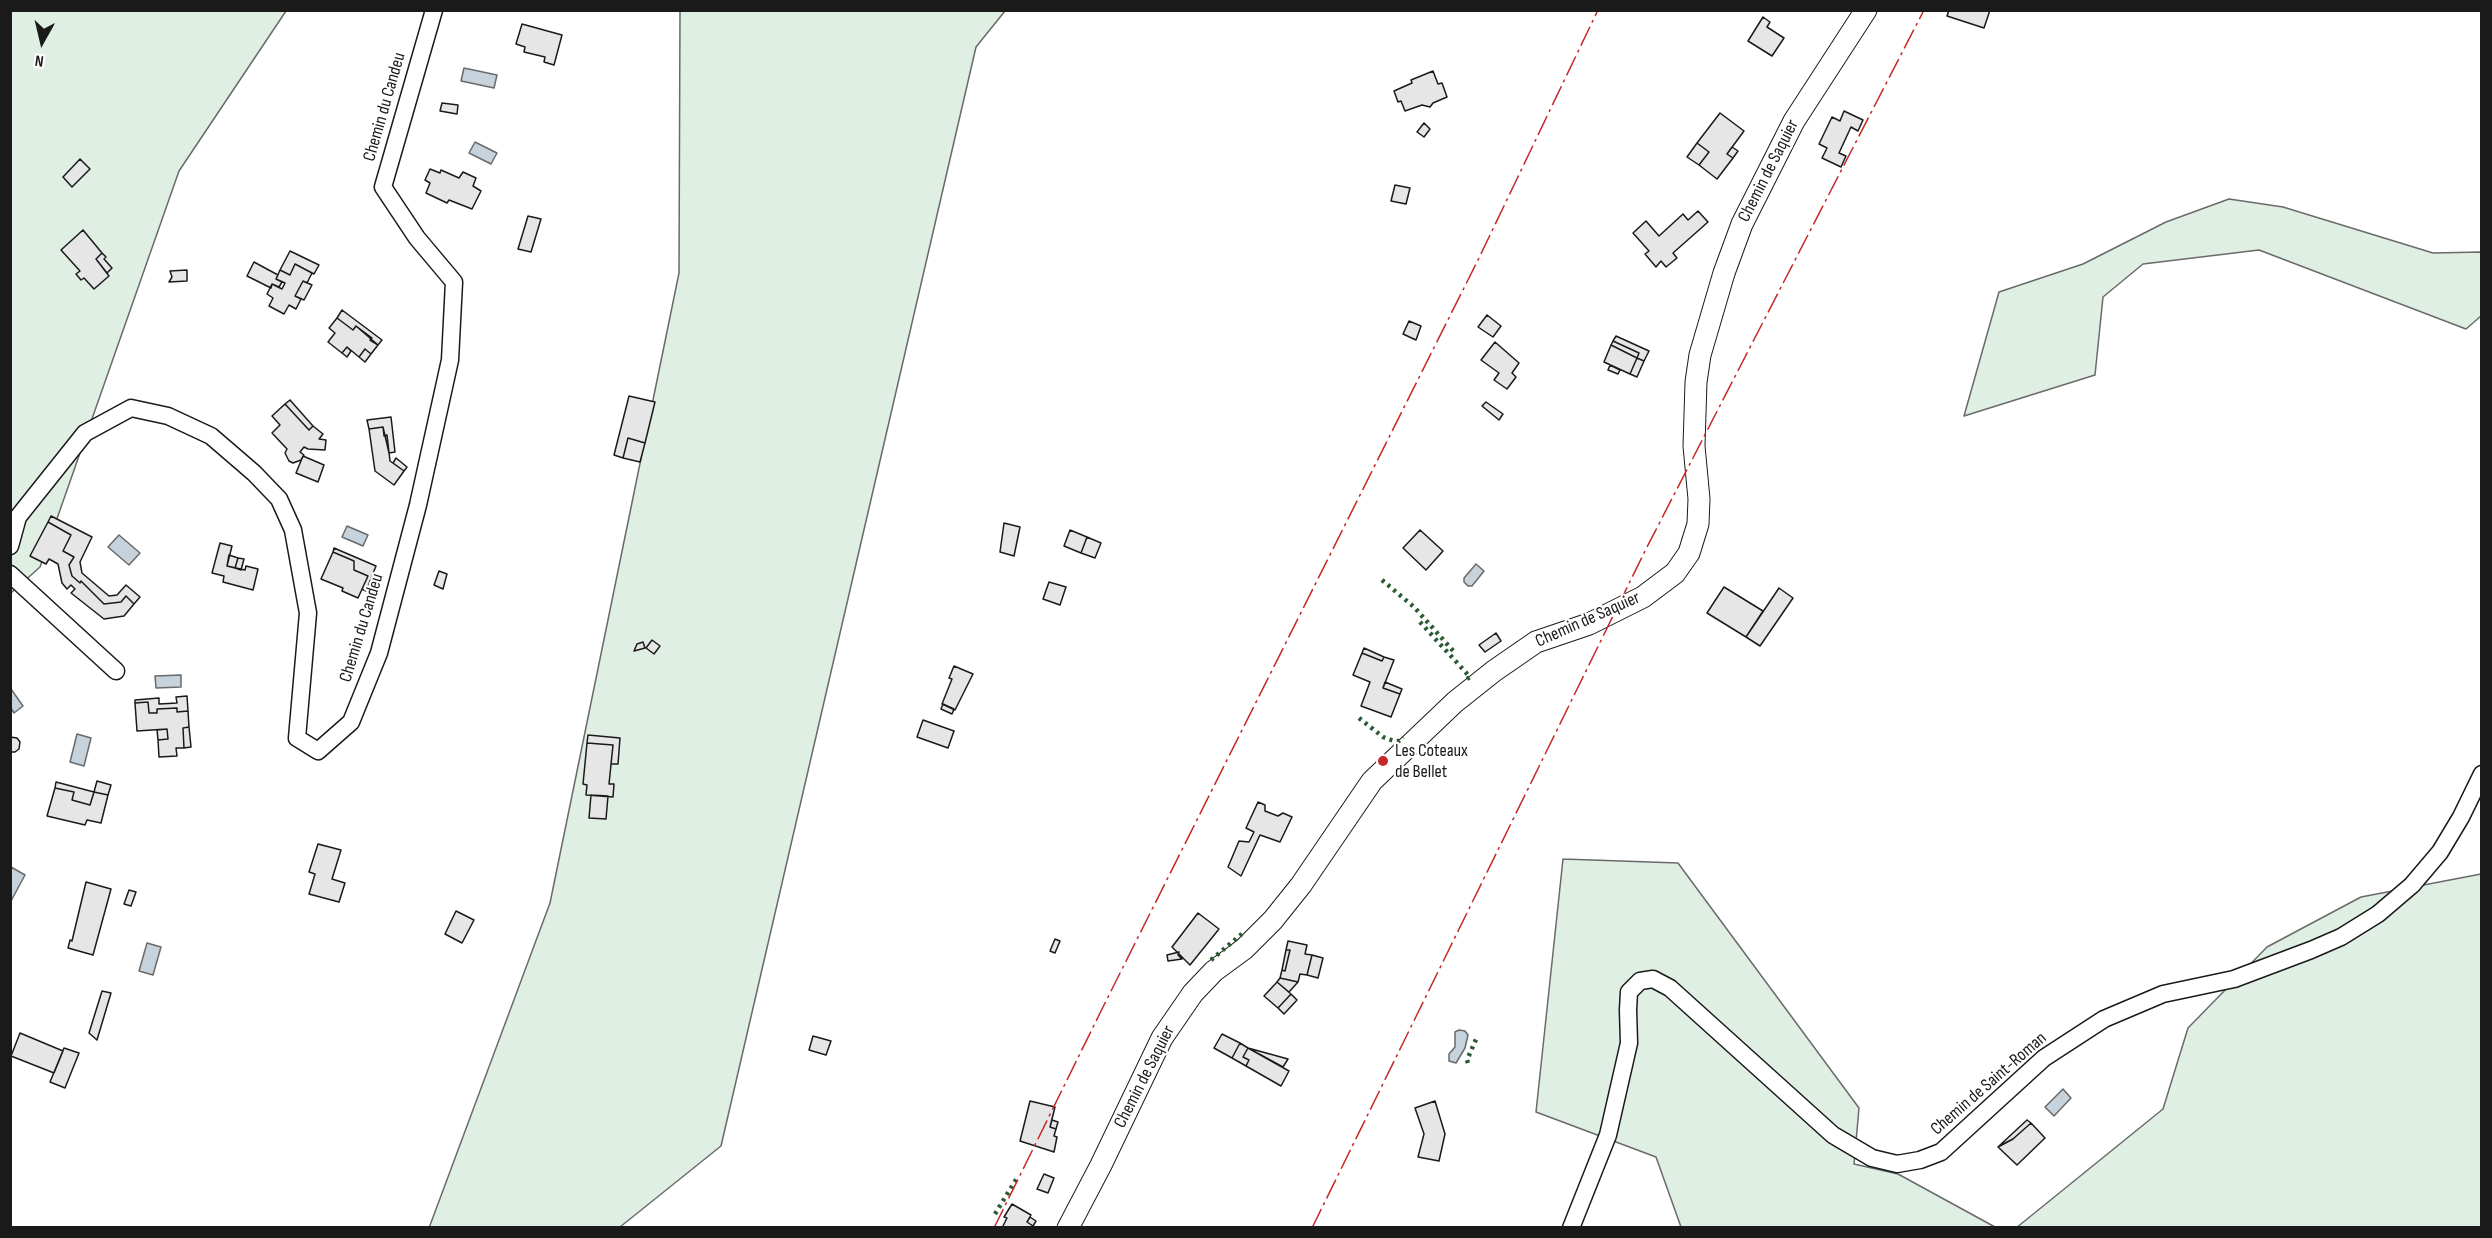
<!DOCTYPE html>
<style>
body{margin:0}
#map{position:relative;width:2492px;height:1238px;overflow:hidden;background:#fff;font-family:"Sofia Sans Condensed",sans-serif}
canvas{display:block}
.frame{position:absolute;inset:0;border:12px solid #1a1a1a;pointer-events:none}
.north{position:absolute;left:12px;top:12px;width:60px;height:60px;-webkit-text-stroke:4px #fff;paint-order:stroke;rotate:188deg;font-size:16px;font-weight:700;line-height:24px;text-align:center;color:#1a1a1a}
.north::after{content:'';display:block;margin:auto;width:21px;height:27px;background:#1a1a1a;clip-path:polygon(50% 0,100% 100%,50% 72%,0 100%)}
</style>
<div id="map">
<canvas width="2492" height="1238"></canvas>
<div class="frame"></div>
<div class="north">N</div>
</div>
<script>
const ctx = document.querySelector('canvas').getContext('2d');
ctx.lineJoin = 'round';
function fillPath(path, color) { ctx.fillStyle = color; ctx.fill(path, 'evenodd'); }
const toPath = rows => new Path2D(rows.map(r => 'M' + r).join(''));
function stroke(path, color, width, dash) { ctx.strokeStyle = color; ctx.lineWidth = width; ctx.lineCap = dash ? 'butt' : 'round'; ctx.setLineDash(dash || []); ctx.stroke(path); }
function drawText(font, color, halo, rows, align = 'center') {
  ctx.font = font + ' "Sofia Sans Condensed",sans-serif'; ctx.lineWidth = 4.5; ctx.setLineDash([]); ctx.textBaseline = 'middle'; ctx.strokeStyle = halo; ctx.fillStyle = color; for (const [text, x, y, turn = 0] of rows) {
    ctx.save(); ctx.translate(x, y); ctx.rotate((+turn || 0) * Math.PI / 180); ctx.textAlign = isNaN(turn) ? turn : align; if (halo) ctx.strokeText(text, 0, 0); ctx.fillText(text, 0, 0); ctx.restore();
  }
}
const green = toPath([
 [11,11,286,11,179,171,40,567,11,593,11,11],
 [680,11,1005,11,976,47,721,1146,620,1227,429,1228,550,903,679,273,680,11],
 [2229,199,2283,207,2433,253,2481,252,2481,316,2466,329,2259,250,2143,264,2103,297,2095,375,1964,416,1999,292,2083,264,2166,222,2229,199],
 [1563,859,1678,863,1859,1108,1854,1164,1898,1174,1995,1227,1681,1227,1656,1157,1536,1112,1563,859],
 [2481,874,2481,1227,2016,1228,2163,1109,2188,1028,2267,947,2361,897,2481,874]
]);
fillPath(green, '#e0efe3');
stroke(green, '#6a6a6a', 1.5);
const water = toPath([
 [464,68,497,75,494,88,461,81,464,68],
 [475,142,497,153,491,164,469,153,475,142],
 [347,526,368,535,363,546,342,537,347,526],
 [119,535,140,553,129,565,108,547,119,535],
 [1476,564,1484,571,1472,586,1468,586,1464,582,1464,578,1476,564],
 [181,675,181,687,156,688,155,676,181,675],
 [11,689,23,706,14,713,11,708,11,689],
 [77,734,91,738,84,766,70,762,77,734],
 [11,867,25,875,11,901,11,867],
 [147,943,161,947,153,975,139,971,147,943],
 [1459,1030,1465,1031,1468,1035,1465,1048,1456,1063,1449,1061,1449,1054,1455,1047,1455,1032,1459,1030],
 [2063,1089,2071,1098,2054,1116,2045,1107,2063,1089]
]);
fillPath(water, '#c6d2dc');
stroke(water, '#6a6a6a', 1.5);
const building = toPath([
 [1949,10,1990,10,1984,28,1947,16,1949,10],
 [1763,17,1770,22,1767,27,1784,38,1772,56,1748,41,1763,17],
 [522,24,562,35,554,65,544,62,545,57,524,52,525,47,516,44,522,24],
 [1433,71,1438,84,1442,83,1447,97,1433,103,1430,107,1422,105,1405,111,1401,101,1398,102,1394,91,1412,83,1411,80,1433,71],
 [442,103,458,105,457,114,440,111,442,103],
 [1844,111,1863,120,1858,131,1851,127,1839,153,1846,156,1841,167,1822,158,1827,148,1819,144,1832,117,1840,121,1844,111],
 [1720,113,1744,131,1727,154,1733,158,1717,179,1699,165,1709,152,1697,143,1720,113],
 [1424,123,1430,129,1424,137,1417,132,1424,123],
 [1697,143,1709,152,1699,165,1687,157,1697,143],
 [1732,147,1738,151,1733,158,1727,154,1732,147],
 [80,159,90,169,72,187,63,177,80,159],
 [430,169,440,173,441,170,459,178,463,172,476,178,473,186,481,191,472,209,449,200,447,203,426,193,430,183,425,180,430,169],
 [1395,185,1410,188,1406,204,1391,201,1395,185],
 [1698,211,1708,222,1673,253,1677,258,1666,267,1661,261,1656,267,1645,254,1649,251,1633,233,1646,221,1659,236,1683,214,1688,220,1698,211],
 [528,216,541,219,531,252,518,249,528,216],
 [83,230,102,253,96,259,109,276,94,289,84,278,81,280,76,274,80,271,61,250,83,230],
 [290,251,319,265,314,274,295,264,290,275,280,270,290,251],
 [102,253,106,257,104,259,112,268,107,273,96,259,102,253],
 [254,262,278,275,276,279,282,282,279,287,272,284,271,288,247,276,254,262],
 [295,264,312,273,307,283,303,281,295,296,301,299,296,309,289,305,284,314,269,306,273,298,267,294,272,284,282,289,285,283,276,279,280,270,290,275,295,264],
 [187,270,187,281,169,282,172,277,170,271,187,270],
 [303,281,312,285,304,300,295,296,303,281],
 [342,310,382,340,378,345,356,326,353,330,337,318,342,310],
 [1487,315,1501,326,1493,337,1478,327,1487,315],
 [337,318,353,330,356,326,372,338,370,340,378,345,371,354,365,349,359,357,347,347,342,353,328,342,335,333,329,328,337,318],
 [1409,321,1421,326,1416,340,1403,334,1409,321],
 [1616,336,1649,351,1644,361,1637,358,1639,353,1613,341,1616,336],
 [1613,341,1639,353,1637,358,1611,345,1613,341],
 [1495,342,1519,363,1512,373,1516,377,1507,389,1494,380,1499,373,1481,360,1495,342],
 [1611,345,1637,358,1630,374,1604,362,1611,345],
 [347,347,351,351,347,357,342,353,347,347],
 [365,349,371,354,365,362,359,357,365,349],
 [1637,358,1644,361,1637,377,1630,374,1637,358],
 [1610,365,1620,370,1618,374,1608,370,1610,365],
 [629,396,655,402,645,443,628,438,623,458,614,455,629,396],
 [290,400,313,426,309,430,285,404,290,400],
 [1486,402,1503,414,1499,420,1482,406,1486,402],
 [285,404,309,430,313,426,323,434,319,439,326,440,325,450,308,449,304,447,300,452,304,455,301,460,293,463,289,461,285,453,287,449,272,433,280,425,272,416,285,404],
 [391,417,395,452,389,453,383,427,369,429,367,420,391,417],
 [383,427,384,436,387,435,390,461,404,471,394,485,375,471,369,429,383,427],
 [628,438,645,443,640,462,623,458,628,438],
 [303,456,324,465,318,482,296,473,303,456],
 [396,458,407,467,404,471,393,463,396,458],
 [51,516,92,537,80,562,82,573,109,596,117,595,126,585,140,597,134,604,126,596,121,602,104,604,81,581,80,583,72,576,69,565,74,557,63,551,71,535,48,522,51,516],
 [48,522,71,535,63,551,74,557,69,565,72,576,80,583,81,581,104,604,121,602,126,596,134,604,124,616,104,619,71,593,75,589,71,585,67,589,62,583,58,564,49,559,46,564,30,556,48,522],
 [1004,523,1020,527,1014,556,1000,552,1004,523],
 [1070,530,1087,537,1081,553,1064,546,1070,530],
 [1420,530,1443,551,1426,570,1403,548,1420,530],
 [1087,537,1101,543,1095,558,1081,553,1087,537],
 [220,543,232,546,227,566,245,570,246,566,258,569,253,590,223,582,224,576,212,573,220,543],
 [334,548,376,566,366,591,362,589,368,576,354,570,354,561,333,552,334,548],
 [333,552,354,561,354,570,368,576,358,598,342,591,343,588,321,579,333,552],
 [229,555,238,558,235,568,227,566,229,555],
 [238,558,244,559,241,570,235,568,238,558],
 [439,571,447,574,443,589,434,585,439,571],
 [1049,582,1066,587,1060,605,1043,599,1049,582],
 [1724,587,1763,611,1746,637,1707,613,1724,587],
 [1779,588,1793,598,1760,646,1746,637,1779,588],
 [1496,633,1501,641,1485,652,1479,645,1496,633],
 [652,640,660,646,654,654,646,648,652,640],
 [643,642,645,648,634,651,637,644,643,642],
 [1364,648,1384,657,1382,661,1362,653,1364,648],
 [1362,653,1382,661,1384,657,1394,660,1383,688,1400,694,1391,717,1361,706,1370,682,1353,675,1362,653],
 [954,666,973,674,955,710,942,704,952,679,949,678,954,666],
 [1385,682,1402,689,1400,694,1383,688,1385,682],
 [187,696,188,711,177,712,177,708,157,709,157,713,149,713,148,702,135,703,135,700,159,698,159,704,177,703,176,697,187,696],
 [148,702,149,713,157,713,157,709,177,708,177,712,188,711,189,727,183,728,184,748,176,748,177,756,159,757,158,740,168,739,167,729,137,731,135,703,148,702],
 [943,704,954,709,952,714,941,709,943,704],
 [923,720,954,731,948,748,917,737,923,720],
 [189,727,191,747,184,748,183,728,189,727],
 [167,729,168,739,158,740,157,730,167,729],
 [588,735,620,738,618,764,611,764,613,745,587,743,588,735],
 [10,737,17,738,20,742,19,749,15,752,10,752,10,737],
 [587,743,613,745,609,784,614,784,613,797,586,795,587,785,583,784,587,743],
 [97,781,111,785,108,795,94,792,97,781],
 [56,782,94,792,90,805,72,800,74,792,55,788,56,782],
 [55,788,74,792,72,800,90,805,94,792,108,795,101,823,87,820,85,825,47,816,55,788],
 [591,795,608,796,606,819,589,818,591,795],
 [1258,802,1265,805,1265,811,1278,816,1283,813,1292,817,1280,842,1260,835,1241,876,1228,867,1239,841,1249,842,1254,832,1246,828,1258,802],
 [318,844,341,850,332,879,345,883,339,902,309,894,315,874,309,872,318,844],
 [86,882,111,889,93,955,68,948,70,940,72,941,86,882],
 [129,890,136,892,131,906,124,904,129,890],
 [456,911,474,920,462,943,445,934,456,911],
 [1198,913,1219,929,1190,965,1172,947,1198,913],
 [1055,939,1060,941,1055,953,1050,951,1055,939],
 [1288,941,1307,945,1305,954,1312,955,1307,975,1300,974,1298,982,1280,978,1282,970,1285,971,1290,950,1286,950,1288,941],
 [1286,950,1290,950,1285,971,1282,970,1286,950],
 [1179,952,1178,955,1182,959,1168,961,1167,955,1179,952],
 [1312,955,1323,958,1318,978,1307,975,1312,955],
 [1280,978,1298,982,1289,992,1277,982,1280,978],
 [1277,982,1291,994,1278,1008,1264,996,1277,982],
 [102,991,111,993,97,1040,89,1033,102,991],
 [1291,994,1297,1000,1284,1014,1278,1008,1291,994],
 [20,1033,63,1051,54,1073,11,1056,20,1033],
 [1222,1034,1240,1043,1232,1058,1214,1048,1222,1034],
 [813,1036,831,1041,826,1055,809,1050,813,1036],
 [1240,1043,1248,1048,1243,1057,1249,1060,1246,1066,1232,1058,1240,1043],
 [64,1048,79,1053,65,1088,50,1082,64,1048],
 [1248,1048,1288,1059,1283,1067,1248,1048],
 [1248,1048,1289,1071,1281,1086,1246,1066,1249,1060,1243,1057,1248,1048],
 [1030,1101,1055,1107,1050,1127,1056,1129,1054,1136,1057,1137,1054,1152,1020,1141,1030,1101],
 [1435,1101,1445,1134,1439,1161,1418,1157,1424,1134,1415,1108,1435,1101],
 [1052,1120,1058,1122,1056,1129,1050,1127,1052,1120],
 [2027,1120,2031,1123,2013,1139,1999,1146,2027,1120],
 [2031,1123,2045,1138,2017,1165,1998,1147,2013,1139,2031,1123],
 [1044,1174,1054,1178,1048,1193,1037,1189,1044,1174],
 [1012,1204,1031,1215,1027,1222,1033,1226,1032,1228,1002,1228,1007,1218,1004,1217,1012,1204],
 [1030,1217,1036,1221,1033,1226,1027,1222,1030,1217]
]);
fillPath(building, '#e6e6e6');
stroke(building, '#1a1a1a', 1.5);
const minor = toPath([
 [10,546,18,517,85,433,131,408,168,416,211,436,254,473,279,499,293,530,308,613,297,738,318,751,351,722,379,653,418,505,450,360,454,282,417,238,383,187,434,10],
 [10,574,116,671],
 [1571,1228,1608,1135,1629,1043,1628,1010,1629,992,1640,981,1653,979,1670,988,1833,1135,1872,1158,1897,1164,1920,1160,1941,1152,2044,1058,2104,1019,2163,994,2234,979,2311,950,2341,937,2378,914,2412,885,2440,852,2461,817,2482,774]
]);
const tertiary = toPath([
 [1068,1228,1101,1165,1162,1038,1193,993,1214,971,1244,949,1273,920,1301,885,1372,781,1455,702,1494,671,1536,642,1589,624,1643,597,1675,573,1689,553,1698,524,1699,499,1694,446,1696,382,1700,355,1724,273,1742,224,1794,121,1866,10]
]);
stroke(minor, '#1a1a1a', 19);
stroke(tertiary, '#1a1a1a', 23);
stroke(minor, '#fff', 16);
stroke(tertiary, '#fff', 21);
stroke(toPath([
 [1382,580,1414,607,1456,654],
 [1420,622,1470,677,1467,679],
 [1359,718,1383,737,1394,741,1399,741,1403,737],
 [1211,960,1243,933],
 [1468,1063,1467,1060,1477,1037],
 [995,1214,1017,1178]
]), '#2b5a34', 4.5, [3, 4.5]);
stroke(toPath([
 [994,1228,1103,1007,1479,258,1598,10],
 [1312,1228,1646,549,1924,10]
]), '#c62828', 1.5, [21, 4.5, 3, 4.5]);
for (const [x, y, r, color] of [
 [1383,761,6,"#c62828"]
]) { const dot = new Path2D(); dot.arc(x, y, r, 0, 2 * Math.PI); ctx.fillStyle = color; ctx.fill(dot); stroke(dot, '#fff', 2); }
drawText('18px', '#1a1a1a', '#fff', [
 ["Chemin du Candeu",385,107,-74],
 ["Chemin de Saquier",1769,171,-63],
 ["Chemin de Saquier",1588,620,-24],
 ["Chemin du Candeu",362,628,-73],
 ["Chemin de Saquier",1145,1077,-63],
 ["Chemin de Saint-Roman",1989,1084,-41]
]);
drawText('18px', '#1a1a1a', '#fff', [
 ["Les Coteaux",1395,751],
 ["de Bellet",1395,772]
], 'left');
</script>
